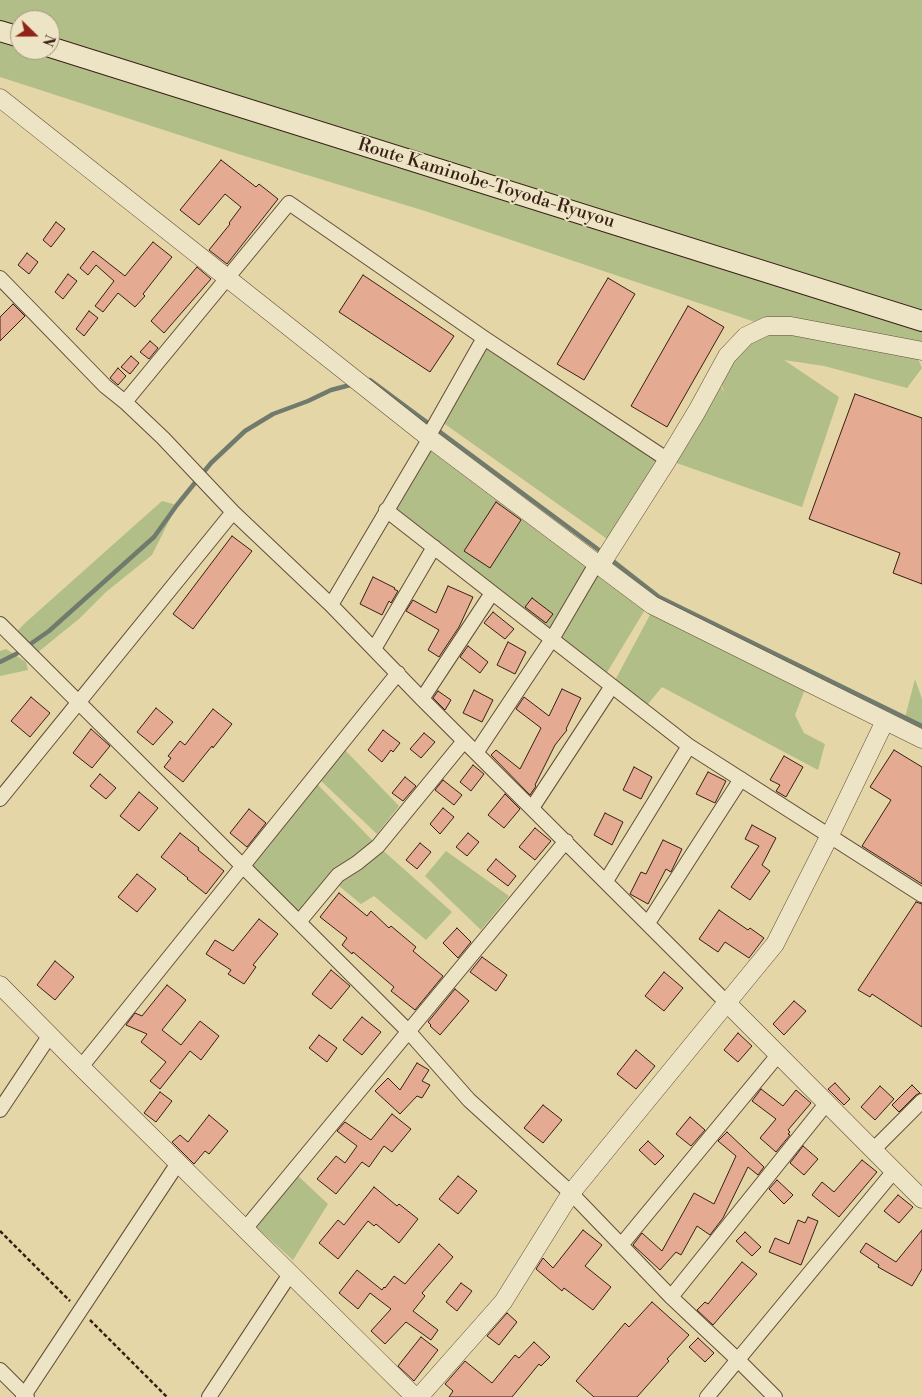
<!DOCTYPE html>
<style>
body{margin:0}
#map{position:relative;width:922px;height:1397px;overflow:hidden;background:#e4d6a6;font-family:"Libre Bodoni",serif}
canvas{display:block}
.north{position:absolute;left:10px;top:10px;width:50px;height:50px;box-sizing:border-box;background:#ede4c5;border:1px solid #a5957f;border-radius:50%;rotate:112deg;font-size:14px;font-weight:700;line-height:20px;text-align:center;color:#381f15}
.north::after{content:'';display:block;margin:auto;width:18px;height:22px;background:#8f2418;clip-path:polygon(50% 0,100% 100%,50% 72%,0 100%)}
</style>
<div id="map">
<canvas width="922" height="1397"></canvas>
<div class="north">N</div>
</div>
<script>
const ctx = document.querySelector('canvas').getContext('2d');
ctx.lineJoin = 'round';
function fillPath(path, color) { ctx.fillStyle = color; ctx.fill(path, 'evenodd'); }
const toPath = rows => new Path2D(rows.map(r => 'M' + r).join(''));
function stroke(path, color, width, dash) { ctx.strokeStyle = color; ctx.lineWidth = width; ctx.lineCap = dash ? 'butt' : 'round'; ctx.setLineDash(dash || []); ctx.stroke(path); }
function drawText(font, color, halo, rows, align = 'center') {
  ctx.font = font + ' "Libre Bodoni",serif'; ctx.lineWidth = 4; ctx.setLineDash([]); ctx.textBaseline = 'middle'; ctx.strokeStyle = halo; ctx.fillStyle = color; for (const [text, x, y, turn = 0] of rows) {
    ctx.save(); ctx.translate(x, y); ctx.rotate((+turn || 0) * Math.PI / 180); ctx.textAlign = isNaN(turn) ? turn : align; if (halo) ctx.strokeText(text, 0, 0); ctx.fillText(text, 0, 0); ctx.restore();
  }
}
fillPath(toPath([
 [0,0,922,0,922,351,914,350,922,368,907,388,824,366,784,360,839,397,802,507,668,460,715,377,725,394,717,374,767,326,425,211,235,153,0,77],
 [20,20,50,20,50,50,20,50],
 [489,342,665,464,610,541,442,422],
 [433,440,646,608,603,679,386,510],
 [162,501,177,505,152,555,106,592,80,618,32,657,12,637,24,624],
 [651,613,805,689,795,715,804,733,825,744,818,770,662,687,643,710,612,686],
 [6,649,26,662,28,670,0,676,0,651],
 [915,679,922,699,922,739,902,729],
 [344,749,399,806,377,834,319,779],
 [317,784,378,846,452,912,426,940,374,896,361,904,333,881,299,922,246,869],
 [446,851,509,896,481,930,425,876],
 [296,1174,328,1204,293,1260,255,1226]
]), '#b1be88');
stroke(toPath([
 [366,381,370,380,603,553],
 [609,558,659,597,922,726],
 [0,662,16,654,49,631,154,537,177,505,211,463,245,431,273,414,308,401,331,390,354,384]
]), '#707b6d', 4.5);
const building = toPath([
 [221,160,256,187,259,184,278,199,227,264,209,250,230,224,229,223,241,207,225,194,199,225,180,210,221,160],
 [56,222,65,229,51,247,43,240,56,222],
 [153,242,172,257,143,294,145,296,135,307,118,293,103,312,95,306,114,281,96,265,88,275,80,268,93,251,125,276,153,242],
 [27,253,38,262,29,274,18,265,27,253],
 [197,267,211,279,164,333,151,321,197,267],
 [68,274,77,281,63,299,55,292,68,274],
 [363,275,454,336,430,372,339,312,363,275],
 [608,278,635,294,584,380,557,364,608,278],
 [13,304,25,316,0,341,0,317,13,304],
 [688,306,724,327,667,427,631,406,688,306],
 [89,311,98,318,84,336,76,329,89,311],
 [150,341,158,348,149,359,140,352,150,341],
 [131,356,139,363,130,374,121,367,131,356],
 [118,368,126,376,118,385,110,378,118,368],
 [855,394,922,418,922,584,893,573,900,553,809,519,855,394],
 [496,502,521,520,490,568,464,551,496,502],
 [232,536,252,551,193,629,173,614,232,536],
 [373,577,395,588,394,589,398,591,391,603,389,601,382,615,360,604,373,577],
 [448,586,473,597,459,627,439,657,428,650,439,630,406,611,413,600,436,613,448,586],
 [532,598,553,614,546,623,525,607,532,598],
 [493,612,514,629,505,639,484,623,493,612],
 [508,642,526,652,515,674,497,665,508,642],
 [468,646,488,662,480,673,460,657,468,646],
 [562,689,581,698,566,729,567,730,555,745,535,785,536,786,530,795,491,755,496,750,520,769,541,728,516,709,524,697,549,716,562,689],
 [474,690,493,700,482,722,463,713,474,690],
 [438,691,451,700,445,710,433,698,438,691],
 [31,697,50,713,30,737,11,721,31,697],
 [156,708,173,722,153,745,137,732,156,708],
 [213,709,232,724,213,748,212,746,183,782,164,767,171,758,168,756,180,741,185,745,213,709],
 [91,729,110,746,92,768,73,753,91,729],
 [383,730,400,743,393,752,391,750,382,762,368,750,383,730],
 [424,733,435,742,421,758,410,749,424,733],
 [894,750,922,767,922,884,862,846,891,800,870,787,894,750],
 [784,756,803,767,786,797,776,791,780,785,770,780,784,756],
 [473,765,484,774,471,791,460,782,473,765],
 [634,767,652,777,641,799,623,790,634,767],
 [708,772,726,781,715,803,696,794,708,772],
 [100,774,116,788,106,799,90,786,100,774],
 [405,777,416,786,403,801,392,793,405,777],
 [443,780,462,795,454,805,435,790,443,780],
 [139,792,158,808,139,831,120,816,139,792],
 [505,794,520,809,504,828,488,815,505,794],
 [443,808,454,817,440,834,430,824,443,808],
 [249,809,266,823,247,847,230,833,249,809],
 [605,813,623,822,612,845,594,835,605,813],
 [752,825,776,838,762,865,770,871,750,900,731,887,759,846,745,839,752,825],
 [535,828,551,841,535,860,519,847,535,828],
 [180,833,199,848,198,850,224,871,206,894,187,879,188,878,161,857,180,833],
 [468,833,479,842,467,856,456,847,468,833],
 [663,840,682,849,671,872,666,869,648,904,630,894,641,872,646,874,663,840],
 [420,843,431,852,417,869,406,860,420,843],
 [496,859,516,876,508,886,487,870,496,859],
 [137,874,156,889,137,912,118,897,137,874],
 [339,893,367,916,371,911,389,928,391,926,416,947,413,951,443,976,415,1010,391,991,394,987,353,952,352,954,342,945,347,938,320,917,339,893],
 [916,902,922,904,922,1027,872,994,870,997,858,990,916,902],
 [719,910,748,930,750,928,764,938,749,958,725,942,718,952,699,939,719,910],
 [259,919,278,934,253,965,256,967,244,984,228,974,231,970,206,954,215,940,233,951,259,919],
 [457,928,471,942,458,958,443,943,457,928],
 [482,957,507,975,496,991,470,972,482,957],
 [55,961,74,977,55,1000,37,985,55,961],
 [331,970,350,986,331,1009,312,994,331,970],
 [664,972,683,988,664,1011,645,996,664,972],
 [167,985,186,1000,162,1030,181,1045,200,1021,219,1036,201,1060,190,1051,160,1089,150,1081,166,1062,141,1042,147,1034,126,1025,135,1013,142,1016,167,985],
 [455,989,469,1001,440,1035,430,1026,431,1025,428,1022,455,989],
 [794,1001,806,1011,784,1035,773,1024,794,1001],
 [362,1017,381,1032,362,1055,343,1040,362,1017],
 [738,1033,752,1046,738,1062,724,1050,738,1033],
 [319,1035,337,1048,327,1062,309,1048,319,1035],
 [636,1050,655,1066,636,1089,617,1074,636,1050],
 [417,1063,429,1070,422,1081,430,1085,422,1098,417,1096,400,1114,375,1091,388,1078,400,1090,417,1063],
 [835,1083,850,1099,844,1105,828,1089,835,1083],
 [912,1085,920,1093,916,1095,899,1112,892,1105,912,1085],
 [880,1086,894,1099,875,1120,861,1107,880,1086],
 [761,1089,783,1106,796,1090,811,1103,788,1130,790,1132,788,1134,790,1135,776,1152,760,1138,776,1119,752,1101,761,1089],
 [160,1092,172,1101,156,1122,144,1113,160,1092],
 [543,1105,562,1120,543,1143,524,1128,543,1105],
 [392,1114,411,1129,392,1152,384,1146,369,1167,362,1162,336,1194,317,1179,336,1156,345,1163,357,1146,337,1131,345,1122,371,1140,392,1114],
 [209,1115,228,1131,209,1154,205,1151,194,1164,172,1142,180,1135,188,1142,209,1115],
 [690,1117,705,1130,691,1146,676,1134,690,1117],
 [727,1132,764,1167,758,1175,748,1167,723,1218,710,1235,697,1226,681,1255,676,1252,660,1270,633,1245,642,1233,662,1251,694,1193,714,1204,736,1156,718,1141,727,1132],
 [648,1141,664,1156,655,1165,639,1150,648,1141],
 [803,1146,818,1159,804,1175,790,1163,803,1146],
 [862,1160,877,1172,839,1217,812,1195,822,1182,834,1192,862,1160],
 [458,1176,477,1191,458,1214,439,1199,458,1176],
 [777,1180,793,1195,784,1204,769,1189,777,1180],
 [374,1187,397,1206,399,1204,418,1219,399,1243,376,1224,374,1226,368,1221,338,1259,319,1243,338,1220,344,1225,374,1187],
 [898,1195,913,1207,899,1223,884,1211,898,1195],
 [808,1217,818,1221,801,1265,769,1252,775,1238,789,1244,798,1220,805,1223,808,1217],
 [583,1230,602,1245,585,1266,611,1287,593,1310,564,1288,562,1291,536,1269,543,1258,553,1268,583,1230],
 [922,1230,922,1269,912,1286,878,1267,879,1265,860,1252,866,1243,896,1262,922,1230],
 [745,1232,761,1247,752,1256,736,1241,745,1232],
 [439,1244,453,1257,422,1293,425,1296,413,1311,438,1330,431,1340,406,1322,385,1344,371,1331,391,1309,370,1293,358,1309,339,1293,357,1270,382,1290,384,1287,385,1288,394,1276,405,1284,439,1244],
 [742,1262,757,1274,713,1325,697,1310,705,1302,708,1304,742,1262],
 [461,1283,472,1291,457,1311,446,1302,461,1283],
 [652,1302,689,1335,667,1359,669,1361,637,1397,594,1397,576,1381,625,1323,629,1327,652,1302],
 [507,1313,517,1322,499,1345,487,1336,507,1313],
 [421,1337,438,1350,414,1381,398,1366,421,1337],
 [698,1338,714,1353,705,1362,689,1347,698,1338],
 [534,1342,550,1357,541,1366,539,1364,512,1397,449,1397,453,1391,445,1384,465,1361,492,1383,515,1355,519,1358,534,1342]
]);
fillPath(building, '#e4aa92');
stroke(building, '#381f15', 1);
const minor = toPath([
 [0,278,105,386,125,402,163,438,233,512,331,605,422,699,727,1003],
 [125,402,289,203,484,338,668,460],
 [386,510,689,746,922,895],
 [331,605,427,443,428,437,484,338],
 [0,624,409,1032,469,1100,571,1193,671,1297,738,1360,775,1397],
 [374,649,434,547],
 [422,699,492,593],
 [476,753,552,639,596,564],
 [0,799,233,512],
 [532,808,612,686],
 [606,881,689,746],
 [299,922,338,875,357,863,378,846,464,741],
 [648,923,741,779],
 [81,1067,398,673],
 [0,1110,50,1035],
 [873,1150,922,1101],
 [245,1229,566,841],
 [622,1244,778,1055],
 [671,1297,826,1104],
 [0,1370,27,1397],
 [23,1397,178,1163],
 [209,1397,290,1274],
 [707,1397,894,1171]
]);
const tertiary = toPath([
 [0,98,428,437,652,605,922,739],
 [600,566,665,464,697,411,727,356,746,336,767,326,791,326,922,351],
 [0,985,81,1067,415,1397],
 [727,1003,922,1199],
 [419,1397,503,1302,571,1193,775,944,829,837,885,721]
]);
const secondary = toPath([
 [0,31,20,37],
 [50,47,922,321]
]);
stroke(minor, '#634d39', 16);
stroke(tertiary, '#634d39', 19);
stroke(secondary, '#381f15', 22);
stroke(toPath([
 [0,1231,70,1301],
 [90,1320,167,1397]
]), '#381f15', 2.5, [4, 2.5]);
stroke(minor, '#ede4c5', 14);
stroke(tertiary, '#ede4c5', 18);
stroke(secondary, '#ede4c5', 20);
drawText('18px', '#381f15', '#ede4c5', [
 ["Route Kaminobe-Toyoda-Ryuyou",486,184,17]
]);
</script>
